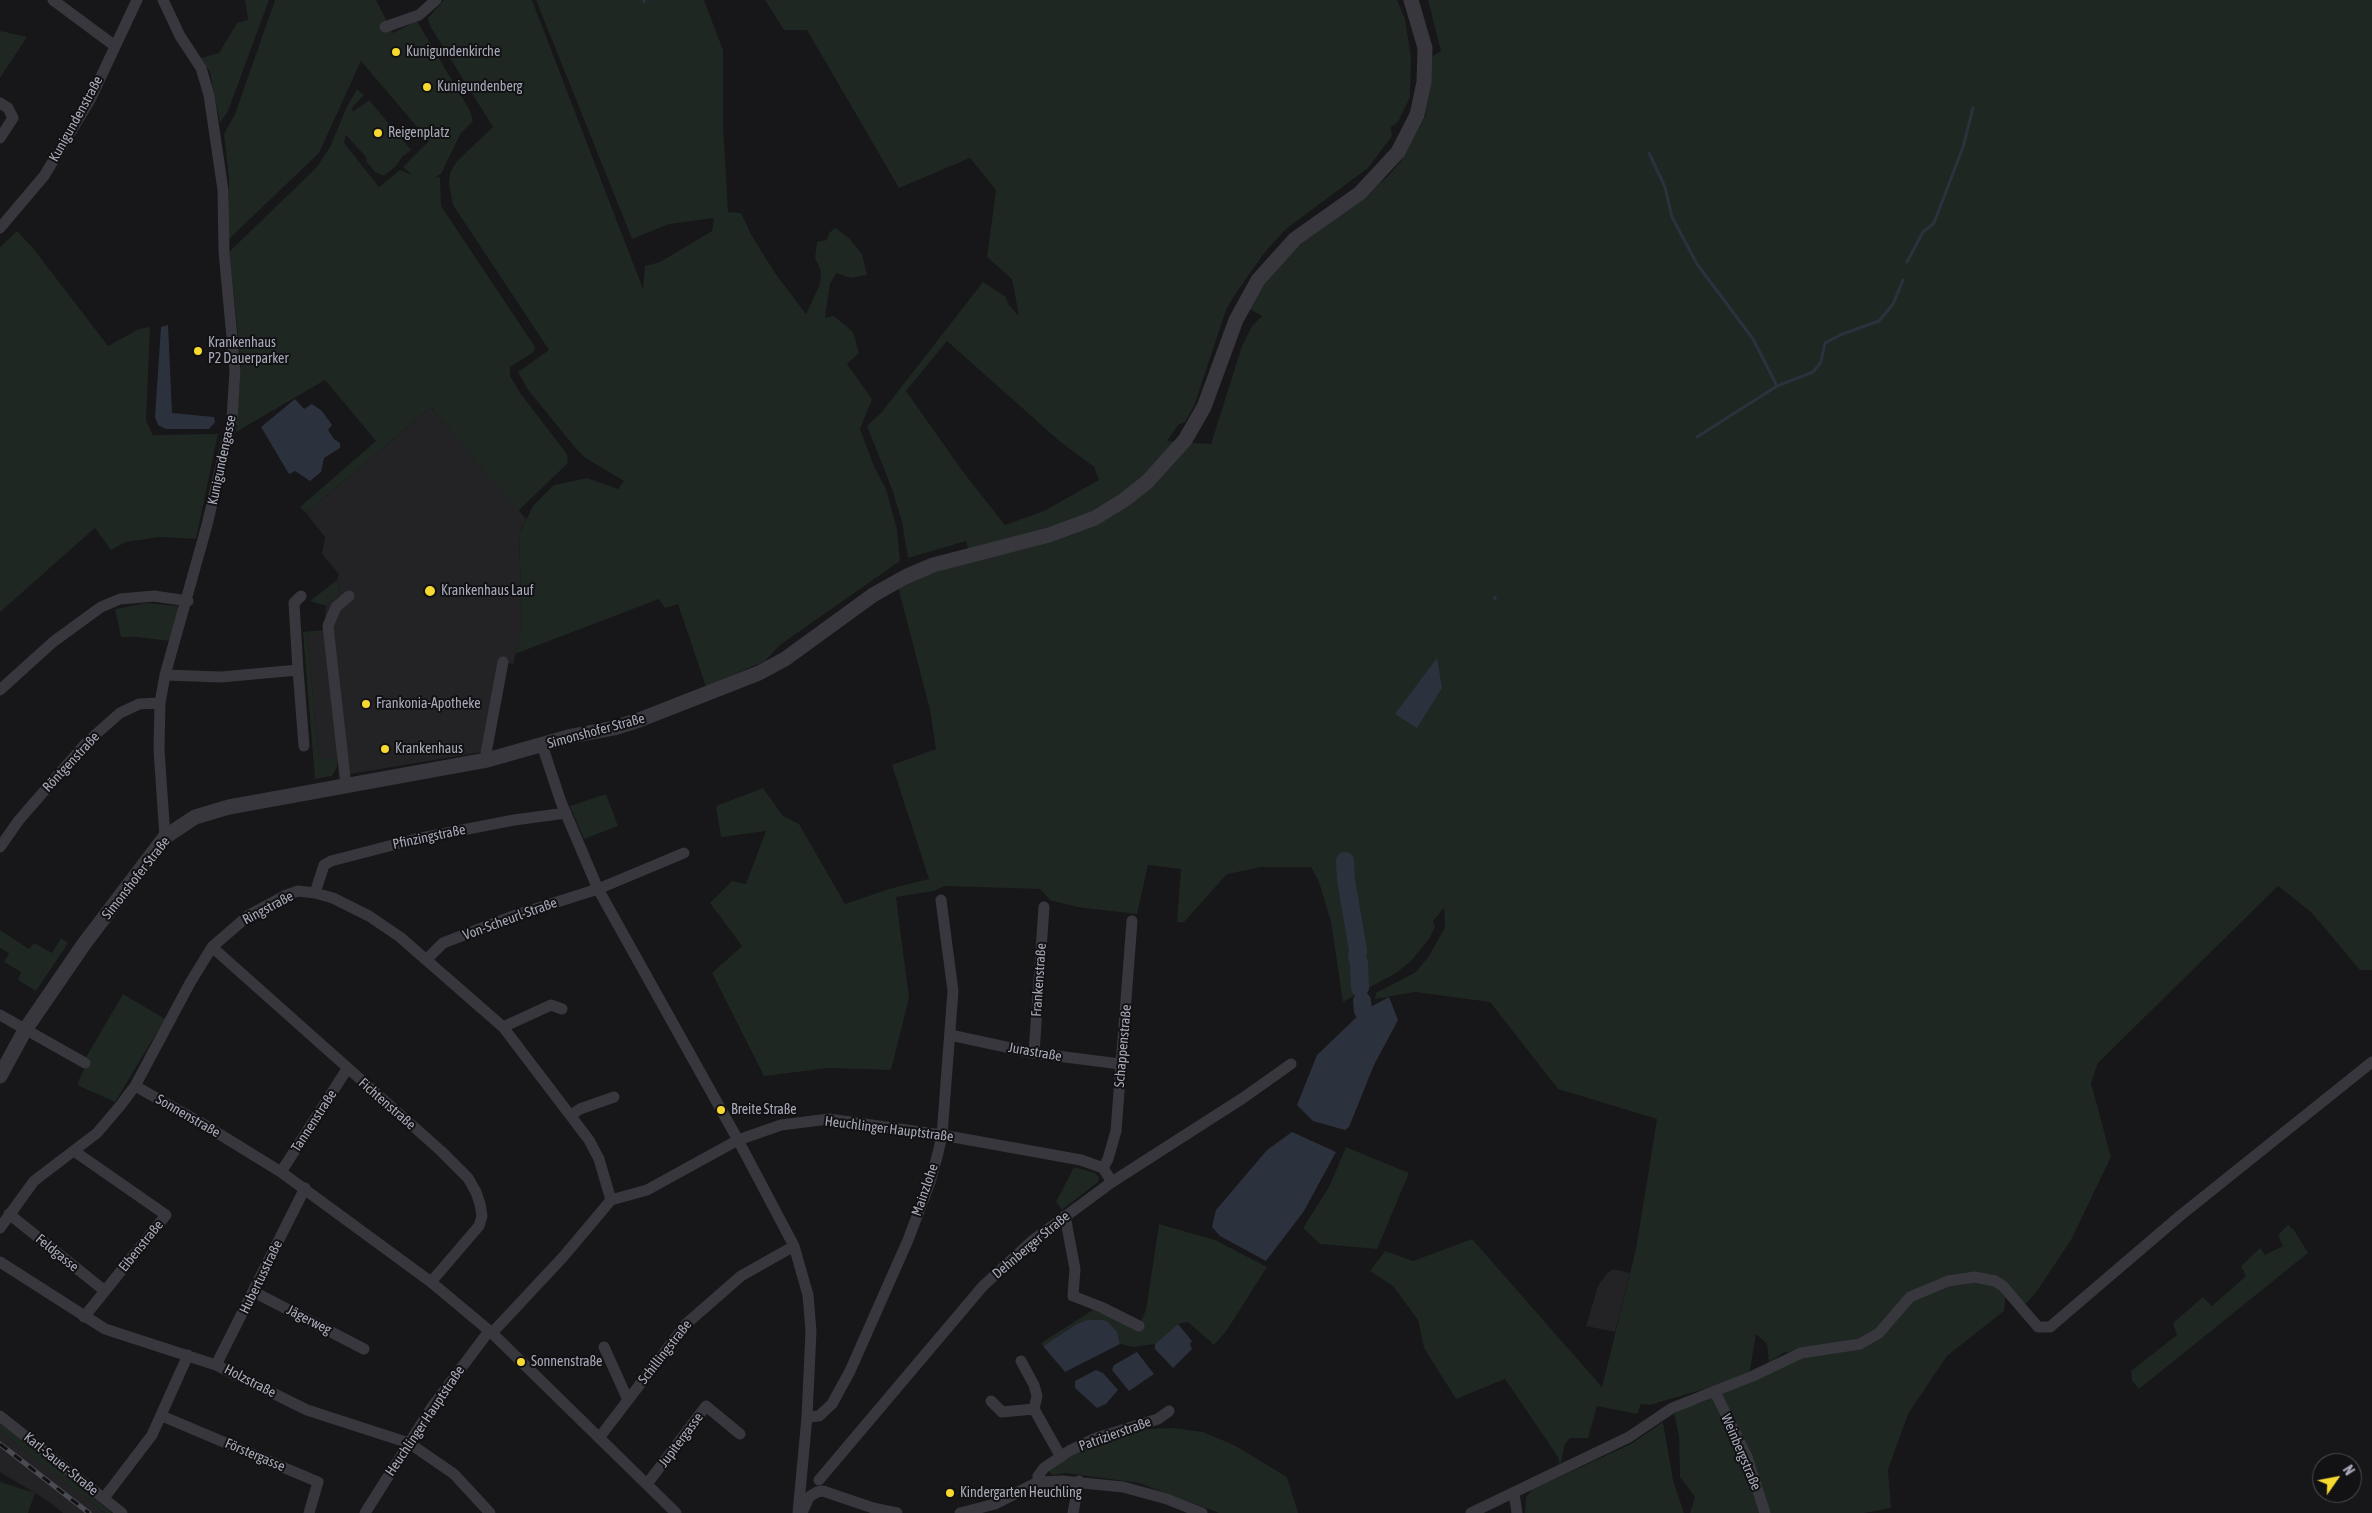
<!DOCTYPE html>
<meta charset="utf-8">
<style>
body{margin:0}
#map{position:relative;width:2372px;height:1513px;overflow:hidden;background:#171618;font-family:"Asap Condensed",sans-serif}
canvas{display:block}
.north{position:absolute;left:2312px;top:1453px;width:50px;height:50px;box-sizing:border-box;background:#121113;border:1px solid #4e4e55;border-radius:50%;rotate:57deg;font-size:14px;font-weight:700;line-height:20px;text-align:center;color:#a8aab9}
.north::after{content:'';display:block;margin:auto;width:18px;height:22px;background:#f8d92f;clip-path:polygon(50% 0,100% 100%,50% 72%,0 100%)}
</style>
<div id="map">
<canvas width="2372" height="1513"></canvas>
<div class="north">N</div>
</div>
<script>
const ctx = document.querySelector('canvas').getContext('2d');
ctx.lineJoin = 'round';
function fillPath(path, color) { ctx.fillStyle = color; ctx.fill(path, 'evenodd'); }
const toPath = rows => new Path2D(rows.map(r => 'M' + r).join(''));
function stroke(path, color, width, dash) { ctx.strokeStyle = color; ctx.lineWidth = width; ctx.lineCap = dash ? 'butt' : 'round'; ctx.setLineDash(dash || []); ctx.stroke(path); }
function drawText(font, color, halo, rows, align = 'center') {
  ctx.font = font + ' "Asap Condensed",sans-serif'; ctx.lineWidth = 4; ctx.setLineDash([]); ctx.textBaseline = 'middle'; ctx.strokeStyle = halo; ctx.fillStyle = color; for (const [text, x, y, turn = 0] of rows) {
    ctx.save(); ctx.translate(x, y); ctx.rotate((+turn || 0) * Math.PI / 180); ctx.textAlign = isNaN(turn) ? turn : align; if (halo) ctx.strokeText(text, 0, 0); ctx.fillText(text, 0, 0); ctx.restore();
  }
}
fillPath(toPath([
 [431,407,526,519,519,534,522,626,513,664,500,662,482,752,350,774,347,757,319,760,307,635,324,630,326,606,340,593,337,580,339,574,322,554,325,537,306,513],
 [1614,1269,1630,1273,1615,1332,1586,1326,1598,1286,1607,1273],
 [0,1431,51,1470,105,1513,63,1513,45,1499,0,1472]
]), '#232225');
fillPath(toPath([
 [245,0,269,0,228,111,220,123,210,72,201,58,219,53,237,23,248,20],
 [275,0,376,0,393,33,417,21,469,109,473,121,461,133,441,174,434,178,440,177,441,206,535,347,534,352,510,367,510,376,521,394,567,454,568,463,518,511,431,407,306,513,300,507,376,441,325,380,236,432,241,363,229,252,317,167,330,147,347,106,357,89,364,95,352,108,353,111,351,113,369,100,411,150,402,157,396,166,384,176,375,172,366,161,367,158,346,135,344,143,379,187,400,170,412,175,403,167,429,141,361,61,319,153,229,239,229,179,224,134,235,114],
 [444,0,532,0,643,289,645,266,660,262,712,231,714,218,669,224,632,239,536,0,704,0,723,50,723,125,728,212,741,213,752,236,775,273,806,314,820,284,821,271,815,258,817,242,827,240,829,233,835,228,849,238,862,254,867,275,851,278,836,273,830,284,825,318,834,316,853,332,859,353,847,364,872,399,860,429,874,466,886,489,897,529,900,561,780,645,765,661,706,687,678,604,665,608,659,599,515,654,522,626,519,534,533,506,554,485,587,478,618,489,624,481,587,459,578,451,528,390,518,372,549,350,453,205,449,184,450,173,457,161,493,127,430,26,428,18],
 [765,0,1397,0,1405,19,1411,57,1410,97,1398,122,1391,127,1392,136,1368,168,1286,229,1265,252,1234,296,1226,310,1194,406,1185,422,1178,425,1167,441,1211,444,1242,346,1252,326,1262,316,1248,308,1262,284,1293,250,1357,203,1389,175,1401,161,1417,132,1425,117,1429,93,1431,57,1441,51,1428,0,2372,0,2372,970,2360,970,2311,912,2278,886,2098,1063,2091,1083,2111,1157,2071,1240,2037,1291,2024,1306,2007,1283,2004,1311,1947,1356,1908,1414,1888,1470,1891,1508,1864,1513,1690,1513,1695,1497,1680,1477,1679,1436,1674,1413,1690,1405,1701,1403,1803,1355,1785,1352,1769,1362,1767,1344,1756,1334,1749,1376,1650,1405,1641,1404,1637,1414,1597,1406,1588,1438,1570,1438,1565,1444,1560,1466,1558,1457,1505,1379,1456,1399,1424,1348,1418,1320,1393,1286,1370,1271,1385,1251,1413,1261,1472,1239,1602,1387,1636,1249,1657,1119,1558,1089,1490,1002,1415,992,1375,999,1376,993,1416,972,1429,956,1445,927,1444,908,1433,921,1435,927,1429,939,1411,961,1396,973,1343,1002,1331,922,1319,882,1311,867,1262,867,1227,874,1184,922,1177,922,1181,869,1148,865,1137,914,1077,907,1050,900,1040,889,945,886,934,891,896,897,909,998,891,1070,829,1068,764,1076,712,973,742,946,710,903,732,881,746,884,766,831,721,837,716,806,763,788,783,816,799,824,845,904,889,889,929,879,892,765,936,749,930,710,898,587,935,572,971,561,966,541,908,558,902,522,892,489,867,426,881,413,983,282,1006,297,1008,304,1019,316,1012,279,987,257,996,190,970,158,899,188,807,30,784,30],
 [947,341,1058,440,1094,467,1099,480,1044,511,1005,525,964,473,906,391],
 [1,31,27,37,0,78,0,32],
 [17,231,33,248,108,346,139,329,150,327,146,421,153,435,218,434,196,539,160,537,126,542,111,550,95,528,0,612,0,247],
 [337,580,340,594,326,606,310,601],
 [146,603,177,606,179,611,169,641,137,637,121,637,115,609],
 [324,630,325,633,307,635,319,759,337,758,337,767,332,776,315,779,303,632],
 [606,794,618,826,584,839,570,806],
 [0,930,29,949,34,943,52,953,61,938,68,943,36,991,18,980,21,972,4,962,9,953,0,948],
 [123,994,165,1019,115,1102,79,1086,78,1082,88,1060,85,1059],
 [1346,1147,1409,1173,1377,1249,1320,1244,1303,1228,1329,1187],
 [1074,1167,1095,1173,1099,1177,1098,1182,1062,1210,1056,1202],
 [1159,1224,1215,1240,1267,1267,1227,1330,1214,1345,1188,1322,1178,1324,1155,1344,1133,1347,1120,1344,1117,1332,1077,1324,1043,1346,1041,1343,1096,1308,1137,1330,1146,1310],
 [2288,1225,2294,1230,2308,1253,2139,1389,2132,1381,2131,1371,2177,1335,2173,1323,2203,1297,2212,1306,2246,1276,2241,1266,2260,1248,2265,1255,2283,1246,2278,1235],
 [0,1421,25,1443,112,1513,105,1513,0,1431],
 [1663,1422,1673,1480,1684,1513,1525,1513,1526,1497,1533,1489,1631,1444],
 [1172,1428,1203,1432,1236,1446,1287,1477,1298,1513,1219,1513,1139,1483,1066,1473,1052,1475,1048,1470,1082,1448,1112,1437,1145,1429],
 [0,1482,35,1493,28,1513,0,1513]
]), '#1e2721');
fillPath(toPath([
 [168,325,172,413,214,417,215,422,209,429,166,429,158,425,155,417,161,327],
 [295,399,304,409,312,404,322,411,332,425,328,430,334,439,340,443,340,448,324,458,321,472,310,481,295,471,289,474,261,427],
 [1437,658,1442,688,1417,728,1395,714],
 [1389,997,1398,1020,1374,1065,1349,1127,1345,1130,1313,1121,1297,1105,1317,1055,1363,1011],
 [1292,1132,1336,1152,1304,1211,1266,1261,1220,1236,1212,1227,1216,1210,1267,1150],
 [1088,1320,1104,1320,1109,1323,1117,1332,1120,1344,1065,1372,1043,1346,1077,1324],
 [1178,1324,1192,1341,1190,1344,1192,1349,1173,1368,1155,1349,1155,1344],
 [1137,1352,1154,1374,1129,1391,1112,1370,1114,1365],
 [1096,1370,1103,1373,1118,1390,1106,1404,1097,1408,1075,1388,1075,1381]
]), '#2c323d');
stroke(toPath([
 [644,0,644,2],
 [1649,153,1665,187,1672,217,1697,264,1753,339,1777,386],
 [1907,262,1923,232,1934,223,1963,147,1973,108],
 [1697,437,1777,386,1813,372,1821,362,1825,343,1840,335,1879,321,1893,304,1903,280],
 [1495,597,1495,599]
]), '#2c323d', 3);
stroke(toPath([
 [1345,861,1346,880,1358,950,1357,957,1359,963,1360,988],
 [1362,1001,1363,1011]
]), '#2c323d', 18);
stroke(toPath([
 [53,0,115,46],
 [163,0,180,36,201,68,209,95,223,190,224,252,235,370,232,419,207,525,165,675,160,703,159,750,165,837],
 [385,27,419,15,436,0],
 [0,103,8,108,13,118,0,138],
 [0,228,44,176,90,100,137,0],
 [298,670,294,603,301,596],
 [165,675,221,677,298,670,304,746],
 [0,690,53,642,101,607,120,599,154,596,188,601],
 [542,745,561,802,598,889,738,1140,794,1246,808,1295,811,1331,807,1417,798,1513],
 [487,760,486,753,503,662],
 [346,786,328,626,336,607,349,596],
 [0,847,19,820,86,743,120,713,139,704,160,703],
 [315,893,324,865,331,861,416,839,514,820,566,813],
 [212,947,441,1151,468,1178,476,1192,480,1204,482,1216,479,1226,431,1282],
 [427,959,443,943,516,915,598,889,684,853],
 [0,1015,85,1063],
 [503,1027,551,1005,562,1009],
 [950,1035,1034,1053,1120,1064],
 [1034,1053,1044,907],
 [135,1086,203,1124,281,1172,431,1282,492,1333,676,1513],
 [571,1115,580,1109,614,1097],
 [74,1151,166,1215,84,1317],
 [1103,1168,1108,1159,1116,1131,1132,921],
 [281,1172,347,1069],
 [9,1214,105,1291],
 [1065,1216,1075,1269,1073,1296,1101,1307,1139,1326],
 [0,1228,34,1181,97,1133,120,1106,135,1086,190,983,212,947,249,915,284,896,298,891,315,893,333,898,369,916,400,937,503,1027,589,1140,599,1159,611,1200],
 [0,1262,105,1329,216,1365,307,1410,409,1443,454,1474,490,1513],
 [254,1292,364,1349],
 [492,1333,563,1257,611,1200,647,1190,738,1140,781,1125,829,1119,942,1135,1081,1160,1103,1168,1112,1182],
 [604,1347,628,1400],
 [216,1365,305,1188],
 [1715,1392,1747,1457,1765,1513],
 [991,1401,1002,1412,1034,1409,1037,1396,1034,1385,1021,1361],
 [1034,1409,1061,1457],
 [0,1416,122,1513],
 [162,1416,318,1482,309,1513],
 [807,1417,819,1416,832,1404,850,1371,908,1240,930,1182,938,1153,942,1135,953,991,941,900],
 [599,1438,686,1324,741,1276,794,1246],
 [819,1480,983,1286,1032,1241,1112,1182,1243,1098,1291,1064],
 [1038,1482,1038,1476,1044,1468,1069,1451,1096,1438,1158,1419,1169,1411],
 [647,1484,706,1406,740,1434],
 [1514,1493,1517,1513],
 [104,1498,152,1435,188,1355],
 [365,1513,432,1407,489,1331],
 [802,1513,809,1497,817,1492,823,1491,873,1508,897,1513],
 [960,1513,995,1504,1038,1482,1062,1481,1123,1487,1167,1499,1202,1513],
 [1073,1513,1079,1481],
 [1471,1513,1629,1437,1672,1408,1753,1376,1801,1353,1860,1344,1879,1333,1910,1297,1948,1281,1975,1277,1995,1281,2003,1286,2038,1327,2050,1327,2181,1215,2372,1062]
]), '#37373d', 11);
stroke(toPath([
 [0,1076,25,1030,84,944,165,837,195,817,229,807,487,760,572,736,614,728,639,720,759,673,785,659,873,595,905,577,933,565,1049,535,1095,518,1124,500,1147,482,1185,440,1204,407,1236,320,1258,280,1295,239,1360,193,1398,152,1417,115,1424,82,1425,48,1411,0]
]), '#37373d', 15);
const rail = toPath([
 [0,1444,89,1513]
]);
stroke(rail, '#4a4b53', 5);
stroke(rail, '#121113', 3, [9]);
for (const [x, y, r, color] of [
 [396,52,5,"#f8d92f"],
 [427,87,5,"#f8d92f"],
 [378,133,5,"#f8d92f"],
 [198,351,5,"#f8d92f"],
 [430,591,6,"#f8d92f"],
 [366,704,5,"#f8d92f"],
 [385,749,5,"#f8d92f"],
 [721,1110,5,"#f8d92f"],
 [521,1362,5,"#f8d92f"],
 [950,1493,5,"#f8d92f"]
]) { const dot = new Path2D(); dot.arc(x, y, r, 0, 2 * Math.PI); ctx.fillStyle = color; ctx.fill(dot); stroke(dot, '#121113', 2); }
drawText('14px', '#a8aab9', '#121113', [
 ["Kunigundenkirche",406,52],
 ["Kunigundenberg",437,87],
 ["Reigenplatz",388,133],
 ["Krankenhaus",208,343],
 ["P2 Dauerparker",208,359],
 ["Krankenhaus Lauf",441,591],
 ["Frankonia-Apotheke",376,704],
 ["Krankenhaus",395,749],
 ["Breite Straße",731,1110],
 ["Sonnenstraße",531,1362],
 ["Kindergarten Heuchling",960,1493]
], 'left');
drawText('14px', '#a8aab9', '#121113', [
 ["Kunigundenstraße",76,119,-61],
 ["Kunigundengasse",222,460,-78],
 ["Simonshofer Straße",596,731,-15],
 ["Röntgenstraße",71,762,-47],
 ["Pfinzingstraße",429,837,-12],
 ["Simonshofer Straße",136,878,-52],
 ["Ringstraße",268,908,-28],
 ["Von-Scheurl-Straße",510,919,-20],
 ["Frankenstraße",1039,980,-86],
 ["Schappenstraße",1123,1046,-85],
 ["Jurastraße",1035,1052,10],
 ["Fichtenstraße",387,1104,41],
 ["Sonnenstraße",188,1116,30],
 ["Tannenstraße",314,1121,-57],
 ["Heuchlinger Hauptstraße",889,1129,7],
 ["Mainzlohe",925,1190,-71],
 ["Dehnberger Straße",1031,1245,-40],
 ["Eibenstraße",141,1246,-51],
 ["Feldgasse",57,1253,39],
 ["Hubertusstraße",261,1277,-64],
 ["Jägerweg",309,1320,27],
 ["Schillingstraße",665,1352,-52],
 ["Holzstraße",250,1381,27],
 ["Heuchlinger Hauptstraße",425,1421,-56],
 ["Patrizierstraße",1115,1434,-20],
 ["Jupitergasse",681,1440,-53],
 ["Weinbergstraße",1741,1452,67],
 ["Förstergasse",255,1455,23],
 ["Karl-Sauer-Straße",61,1464,39]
]);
</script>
